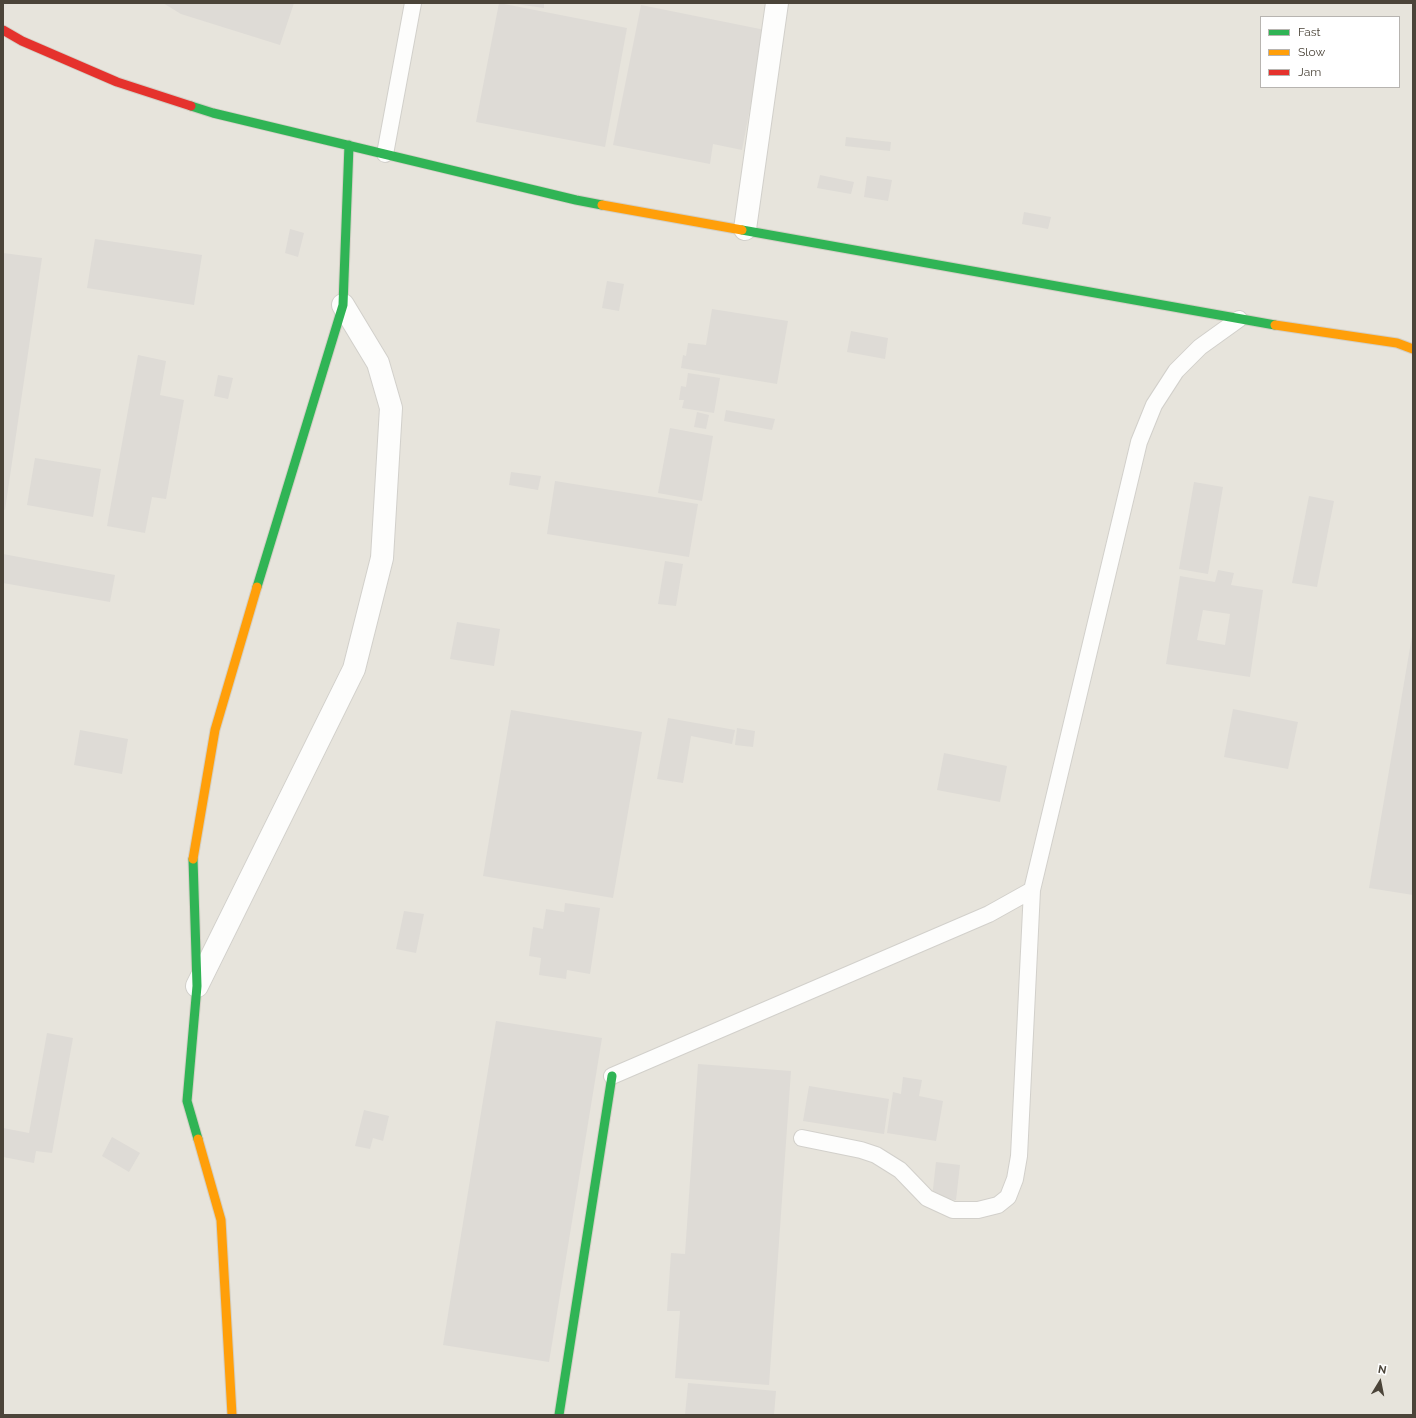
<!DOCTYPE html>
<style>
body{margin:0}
#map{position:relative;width:1416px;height:1418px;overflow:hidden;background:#f4f2ee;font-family:Raleway,sans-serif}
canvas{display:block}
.frame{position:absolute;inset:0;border:4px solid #4b4439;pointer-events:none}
.legend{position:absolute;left:1260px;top:16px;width:140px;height:72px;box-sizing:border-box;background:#fff;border:1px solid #b7b4b0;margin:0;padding:5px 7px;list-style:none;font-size:12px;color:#4b4439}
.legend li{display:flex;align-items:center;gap:8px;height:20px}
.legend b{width:20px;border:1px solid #b7b4b0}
.north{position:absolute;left:1360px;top:1362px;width:40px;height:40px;-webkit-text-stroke:3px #fff;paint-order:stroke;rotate:10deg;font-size:11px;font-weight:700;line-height:16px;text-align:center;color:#4b4439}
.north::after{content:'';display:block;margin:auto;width:14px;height:18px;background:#4b4439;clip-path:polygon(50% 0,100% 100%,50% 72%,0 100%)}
</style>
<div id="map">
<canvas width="1416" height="1418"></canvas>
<div class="frame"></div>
<ul class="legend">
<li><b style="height:5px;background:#30b455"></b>Fast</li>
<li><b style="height:5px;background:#ff9f0a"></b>Slow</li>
<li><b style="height:5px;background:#e5322d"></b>Jam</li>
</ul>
<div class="north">N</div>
</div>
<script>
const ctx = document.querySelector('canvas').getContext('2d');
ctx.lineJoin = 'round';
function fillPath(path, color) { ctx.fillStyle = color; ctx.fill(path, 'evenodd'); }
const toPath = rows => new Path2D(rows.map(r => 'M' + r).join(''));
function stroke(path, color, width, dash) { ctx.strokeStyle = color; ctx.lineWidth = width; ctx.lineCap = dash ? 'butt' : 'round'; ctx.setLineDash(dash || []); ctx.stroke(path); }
fillPath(toPath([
 [3,3,1413,3,1413,1415,3,1415],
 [1261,17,1399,17,1399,87,1261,87]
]), '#e7e4dc');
fillPath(toPath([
 [163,3,294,3,280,45,181,14],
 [499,3,627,28,605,147,476,122],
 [509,3,544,3,544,8],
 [641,5,765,30,742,150,713,144,710,164,613,145],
 [846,137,891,142,890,151,845,146],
 [820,175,854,182,851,194,817,188],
 [867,176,892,180,888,201,864,197],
 [1024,212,1051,217,1048,229,1022,224],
 [290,229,304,233,298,257,285,253],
 [95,239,202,255,194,305,87,288],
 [3,253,42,258,5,510,3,509],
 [607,281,624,284,619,311,602,308],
 [712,309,788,321,777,384,681,368,683,355,686,356,688,343,706,345],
 [851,331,888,338,885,359,847,352],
 [138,355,166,361,160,395,184,400,166,499,152,497,145,533,107,526],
 [688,373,720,378,714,413,682,408,684,400,679,400,681,386,686,387],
 [218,375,233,378,228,399,214,396],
 [726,410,775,419,772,430,724,421],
 [697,412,709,415,706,429,694,427],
 [670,428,713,436,702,501,658,493],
 [35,458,101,469,93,517,27,505],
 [511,472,541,476,538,490,509,485],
 [555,481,698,504,689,557,547,534],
 [1194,482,1223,487,1208,574,1179,569],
 [1309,496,1334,501,1317,587,1292,583],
 [3,554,115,575,110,602,3,583],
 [665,561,683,564,676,606,658,604],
 [1218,570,1234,573,1231,585,1263,590,1250,677,1166,664,1180,576,1215,582],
 [1203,610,1230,614,1225,645,1197,640],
 [457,622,500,629,494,666,450,659],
 [1412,636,1413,636,1413,895,1369,888],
 [1233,709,1298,722,1288,769,1224,757],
 [511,710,642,732,613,898,483,876],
 [668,718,735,730,732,744,691,736,683,783,657,779],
 [737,728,755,731,753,747,735,745],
 [80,730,128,739,122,774,74,765],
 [944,753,1007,766,1000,802,937,790],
 [565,903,600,908,590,974,567,970,566,979,539,975,541,958,529,956,533,927,543,929,546,909,564,912],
 [404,911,424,914,416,953,396,949],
 [496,1021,602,1038,549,1362,443,1345],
 [47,1033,73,1038,52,1153,36,1151,34,1163,3,1157,3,1128,29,1133],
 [698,1064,791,1071,769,1385,675,1378,680,1311,667,1311,671,1253,685,1254],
 [903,1077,922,1080,919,1096,943,1101,936,1141,887,1133,893,1092,901,1094],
 [809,1086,889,1099,884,1134,803,1121],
 [364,1110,389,1116,383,1141,373,1138,370,1149,355,1146],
 [112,1137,140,1153,129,1172,102,1156],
 [936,1162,960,1165,956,1200,932,1198],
 [688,1383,776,1391,774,1415,685,1415]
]), '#dedbd6');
const lane = toPath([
 [385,154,413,3],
 [612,1076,989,914,1032,890],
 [802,1138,861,1150,876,1155,900,1170,927,1198,953,1210,978,1210,998,1205,1008,1197,1015,1179,1019,1156,1032,890,1139,442,1154,405,1176,371,1200,347,1239,319]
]);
const street = toPath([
 [745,229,777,3],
 [197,986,354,669,382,558,391,408,378,363,343,305]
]);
const fast = toPath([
 [191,106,213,113,576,200,602,205],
 [742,230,1275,325],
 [257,587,343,305,349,145],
 [193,859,197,986,187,1101,198,1139],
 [559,1415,612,1076]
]);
const slow = toPath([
 [602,205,742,230],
 [1275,325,1397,343,1413,349],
 [193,859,215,730,257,587],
 [198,1139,221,1220,232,1415]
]);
const jam = toPath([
 [3,30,22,41,117,82,191,106]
]);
stroke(lane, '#d2d0cb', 18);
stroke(street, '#d2d0cb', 24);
stroke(fast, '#d3cfc5', 11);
stroke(slow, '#d3cfc5', 11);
stroke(jam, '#d3cfc5', 11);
stroke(lane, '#fdfdfc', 16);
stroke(street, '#fdfdfc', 22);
stroke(fast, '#30b455', 9);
stroke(slow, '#ff9f0a', 9);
stroke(jam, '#e5322d', 9);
</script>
